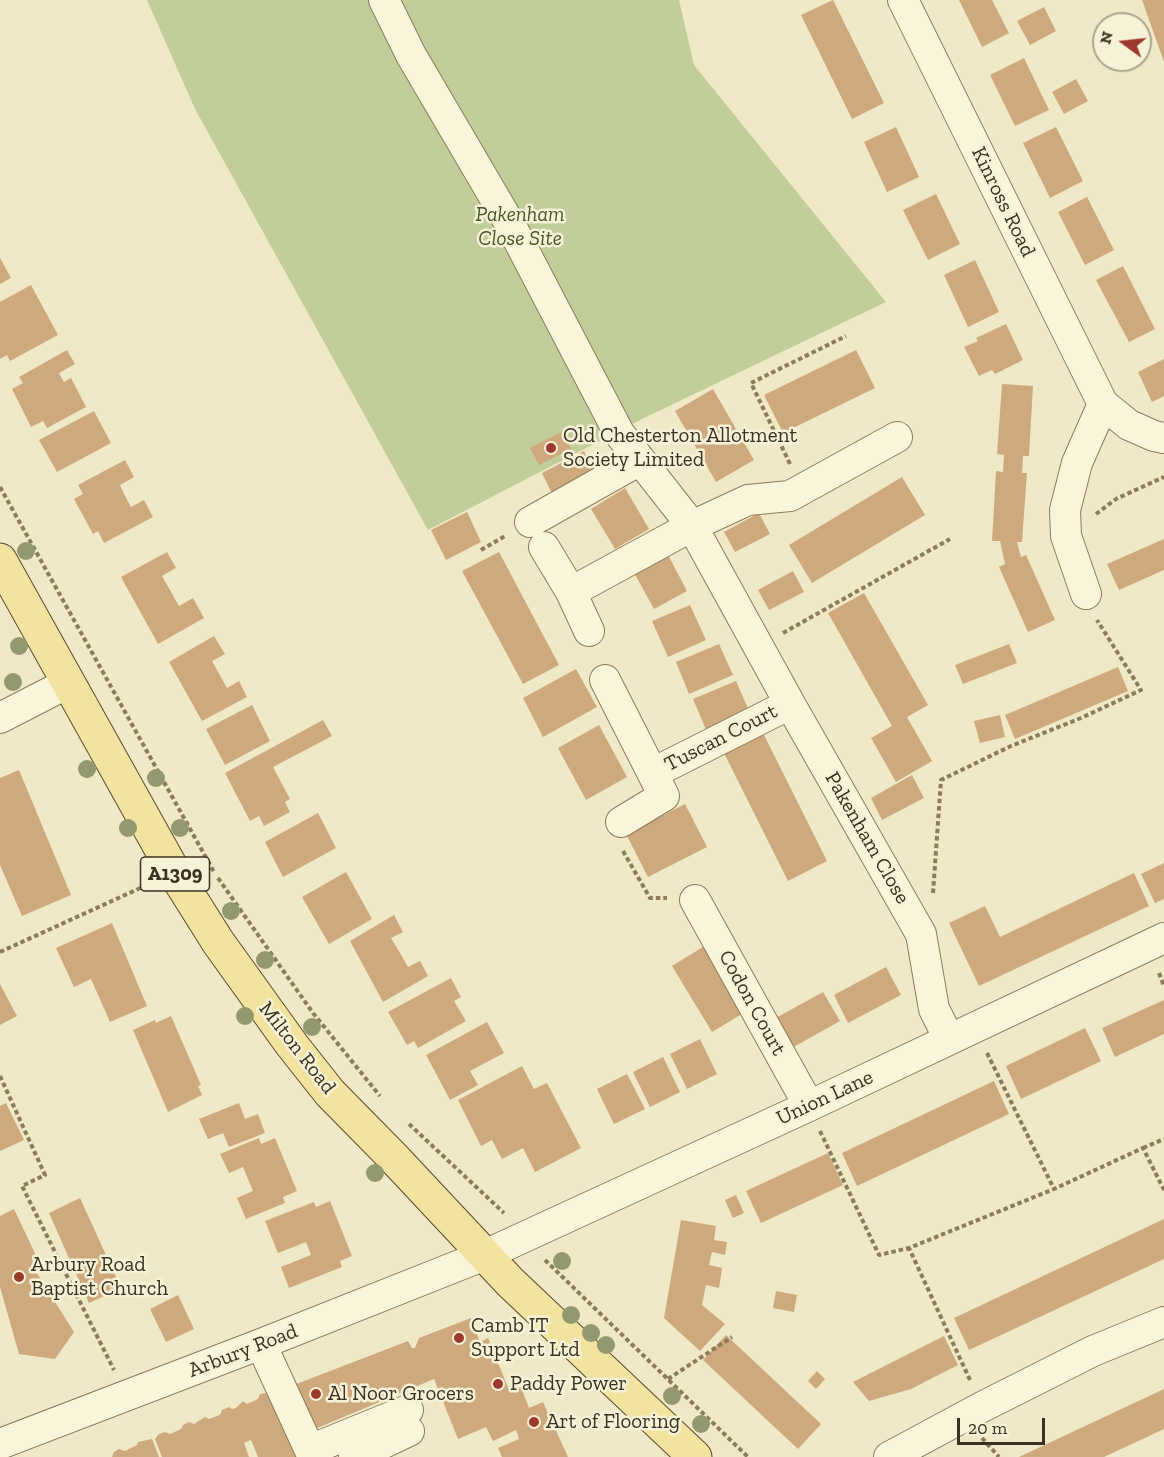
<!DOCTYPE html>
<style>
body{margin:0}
#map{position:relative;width:1164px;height:1457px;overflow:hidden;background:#efe9c7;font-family:"Zilla Slab",serif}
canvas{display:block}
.north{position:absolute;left:1092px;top:12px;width:60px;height:60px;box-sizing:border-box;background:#f6f2d7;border:2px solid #aca58e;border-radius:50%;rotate:285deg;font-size:16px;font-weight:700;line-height:24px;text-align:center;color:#3c3120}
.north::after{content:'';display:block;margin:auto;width:21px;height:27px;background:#9c392b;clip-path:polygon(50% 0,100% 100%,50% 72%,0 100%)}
.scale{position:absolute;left:957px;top:1418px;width:88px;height:27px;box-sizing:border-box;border:3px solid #3c3120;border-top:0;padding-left:8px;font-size:18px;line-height:21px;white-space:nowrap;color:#3c3120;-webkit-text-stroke:4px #f6f2d7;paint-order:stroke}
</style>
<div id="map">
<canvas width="1164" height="1457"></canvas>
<div class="north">N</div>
<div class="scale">20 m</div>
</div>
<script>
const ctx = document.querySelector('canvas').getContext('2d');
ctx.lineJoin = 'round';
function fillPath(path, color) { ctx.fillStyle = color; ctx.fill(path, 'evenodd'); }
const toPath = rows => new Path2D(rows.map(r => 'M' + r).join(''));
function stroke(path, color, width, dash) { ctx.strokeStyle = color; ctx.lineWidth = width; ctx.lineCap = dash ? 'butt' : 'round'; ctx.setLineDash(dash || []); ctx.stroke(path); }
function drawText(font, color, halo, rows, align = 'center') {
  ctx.font = font + ' "Zilla Slab",serif'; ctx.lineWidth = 5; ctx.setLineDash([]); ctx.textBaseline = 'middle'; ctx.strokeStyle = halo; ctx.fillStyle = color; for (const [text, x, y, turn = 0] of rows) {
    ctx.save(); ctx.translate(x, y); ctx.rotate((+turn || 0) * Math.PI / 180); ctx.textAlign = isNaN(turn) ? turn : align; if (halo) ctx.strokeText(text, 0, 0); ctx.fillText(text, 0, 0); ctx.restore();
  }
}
fillPath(toPath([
 [147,0,679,0,694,65,886,302,644,418,428,530,195,109]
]), '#c1ce9a');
fillPath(toPath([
 [833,0,884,103,852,119,801,15],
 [959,0,992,0,1009,33,982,47],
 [1142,0,1164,0,1164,62],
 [1044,7,1056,31,1030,45,1017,21],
 [1024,58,1049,110,1015,126,990,75],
 [1076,79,1088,101,1064,114,1052,92],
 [896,127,919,177,887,192,864,142],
 [1056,127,1083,181,1050,198,1023,143],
 [936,194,960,244,928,260,903,210],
 [1087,197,1114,250,1085,265,1058,212],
 [0,258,11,278,0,284],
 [975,260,999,312,968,327,944,275],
 [1123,266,1155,329,1129,342,1096,280],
 [31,285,58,335,10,361,7,355,0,359,0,302],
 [1006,324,1023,360,995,374,992,370,979,376,964,347,978,341,976,338],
 [67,350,75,364,59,373,64,382,71,378,86,407,47,428,43,421,31,427,12,389,23,383,19,377],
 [856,350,875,388,783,433,764,395],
 [1164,359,1164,396,1152,402,1138,372],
 [1002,384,1033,386,1029,456,1023,456,1022,473,1027,473,1022,542,1017,542,1021,557,1026,555,1055,620,1028,632,999,567,1005,564,1000,541,992,541,996,471,1003,472,1004,455,997,454],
 [713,389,754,460,716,482,675,411],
 [94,411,111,443,57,472,39,440],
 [563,431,571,449,539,465,530,448],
 [584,451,597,478,555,500,542,473],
 [125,460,134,477,120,485,124,494,131,507,144,500,153,517,104,543,98,531,93,534,74,499,83,494,78,485],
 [902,477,925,515,812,583,789,545],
 [625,488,649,529,615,549,591,509],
 [467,512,481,542,446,560,431,530],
 [759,513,770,534,735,552,724,532],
 [1164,539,1164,570,1119,590,1107,564],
 [666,551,687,591,654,609,632,569],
 [167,552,176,568,162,576,179,606,193,598,204,618,158,644,121,577],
 [499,552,559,665,523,684,462,571],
 [793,571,804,592,769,610,758,590],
 [864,593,928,705,907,717,932,761,896,782,871,738,892,726,828,613],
 [690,605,706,640,668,657,652,621],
 [214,636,225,654,212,661,227,688,239,681,247,697,202,721,169,662],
 [719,644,733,675,689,694,676,662],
 [1009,644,1017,663,963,684,955,665],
 [1118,667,1128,691,1015,739,1005,715],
 [576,669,597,707,543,737,523,698],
 [736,681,750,713,707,732,693,699],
 [252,705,270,741,225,765,206,729],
 [1000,715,1005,737,980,743,974,721],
 [323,720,332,736,273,767,290,799,285,802,290,812,264,826,259,816,250,821,225,773],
 [599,725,627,777,586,800,558,748],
 [761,729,827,861,788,881,722,749],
 [19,770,71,895,22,916,0,865,0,778],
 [912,775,924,798,882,820,871,798],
 [685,804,707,847,648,877,626,834],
 [318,813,336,848,283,877,265,842],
 [1164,863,1164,899,1155,903,1141,874],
 [346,872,372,919,329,944,302,897],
 [1134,873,1149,906,979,986,949,923,985,906,1000,937],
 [394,915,403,932,391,938,400,953,408,967,420,961,428,976,383,1002,350,941],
 [112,923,147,1006,110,1022,91,979,74,987,56,948],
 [711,942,750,1009,712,1032,672,966],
 [886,967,901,995,848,1023,834,995],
 [451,978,461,997,454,1001,466,1021,418,1048,414,1041,407,1045,388,1012],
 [0,984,17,1016,0,1025],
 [823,992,840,1021,790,1049,774,1019],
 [1164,1000,1164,1034,1115,1057,1102,1028],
 [171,1016,201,1085,198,1086,202,1095,168,1112,133,1030,155,1020,156,1023],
 [487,1022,504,1053,470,1071,478,1085,450,1100,426,1055],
 [1085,1028,1101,1061,1021,1099,1006,1066],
 [700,1039,717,1074,687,1089,670,1054],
 [663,1057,680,1092,650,1107,633,1072],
 [522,1066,534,1089,547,1083,581,1148,535,1172,523,1148,502,1159,492,1140,481,1146,458,1100],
 [627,1074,645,1109,614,1124,597,1089],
 [994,1081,1009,1114,857,1186,842,1153],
 [6,1103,24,1140,0,1151,0,1106],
 [239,1103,245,1119,258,1114,265,1133,229,1147,223,1133,208,1139,199,1119],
 [259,1138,261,1144,275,1138,297,1191,283,1197,285,1203,246,1219,237,1198,253,1191,243,1167,229,1173,220,1154],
 [828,1153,843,1185,761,1223,746,1191],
 [736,1195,744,1213,733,1218,725,1200],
 [80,1198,121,1288,89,1303,49,1213],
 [330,1201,352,1256,340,1261,342,1267,289,1288,281,1267,311,1255,306,1242,278,1253,265,1221,314,1202,316,1207],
 [14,1209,40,1264,33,1267,74,1332,55,1359,19,1354,0,1287,0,1216],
 [1164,1219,1164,1259,969,1350,954,1318],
 [681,1220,716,1226,714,1240,727,1242,725,1255,712,1252,709,1265,722,1268,719,1288,706,1285,702,1305,725,1324,700,1351,664,1318],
 [776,1291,797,1295,794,1312,773,1308],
 [178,1295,194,1329,166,1342,150,1309],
 [471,1318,480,1342,488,1338,509,1390,521,1387,529,1408,543,1402,568,1457,502,1457,498,1448,519,1439,516,1430,493,1441,486,1427,458,1439,434,1379,315,1429,286,1388,408,1341,412,1348,415,1348,419,1338],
 [726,1335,821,1424,798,1449,703,1360],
 [944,1336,958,1365,911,1389,869,1401,853,1382],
 [817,1371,825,1379,816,1389,808,1381],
 [1164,1389,1164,1429,1104,1457,1019,1457],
 [267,1393,271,1395,299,1457,258,1457,251,1440,244,1443,249,1457,162,1457,155,1439,159,1434,165,1432,170,1434,181,1429,183,1425,189,1422,194,1424,205,1417,209,1419,220,1415,222,1410,229,1407,232,1409,236,1408,243,1401,247,1404,258,1399,260,1394],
 [152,1439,159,1457,112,1457,114,1452,119,1449,125,1451,137,1445,138,1442]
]), '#cea97d');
const minor = toPath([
 [384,0,411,55,510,224,619,433,692,526,790,704,921,934,934,1009,949,1039],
 [903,0,1103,404,1129,425,1154,436,1164,438],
 [530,522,640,460],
 [544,547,571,592,692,526,748,500,790,496,897,437],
 [571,592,589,631],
 [1086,594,1066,536,1065,510,1077,463,1103,404],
 [605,680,664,796,621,822],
 [0,718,68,683],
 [653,773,790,704],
 [695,900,809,1106],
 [261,1344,313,1457],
 [0,1444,261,1344,485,1255,809,1106,1164,938],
 [310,1450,408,1410],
 [354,1457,409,1431],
 [889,1457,982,1407,1093,1351,1164,1322]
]);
const major = toPath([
 [0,560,174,872,218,942,292,1045,330,1093,393,1157,510,1282,695,1457]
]);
stroke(minor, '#8c7c5c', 32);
stroke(major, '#5a4930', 35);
stroke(toPath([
 [790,464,751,383,846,336],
 [0,487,214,872],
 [1096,514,1116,499,1164,477],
 [481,550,505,536],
 [783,633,950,539],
 [623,851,650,898,667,898],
 [218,878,313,1013,380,1096],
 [933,893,941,780,1011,746,1081,718,1141,690,1097,620],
 [0,952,147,885],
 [1159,973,1164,986],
 [987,1053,1054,1189,1143,1148,1164,1190],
 [0,1076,45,1175,22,1186,114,1370],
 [409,1124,504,1213],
 [820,1131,879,1255,909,1248],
 [1143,1148,1164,1139],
 [545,1260,748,1457],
 [668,1379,732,1337],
 [970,1380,909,1248,1054,1189],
 [982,1438,999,1457]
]), '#8c7c5c', 4, [4.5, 3]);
stroke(minor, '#f9f5db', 30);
stroke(major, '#f2e39f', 33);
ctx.fillStyle = '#92996e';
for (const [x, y] of [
 [26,551],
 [19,646],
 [13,682],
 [87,769],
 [156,778],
 [128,828],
 [180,828],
 [231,911],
 [265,960],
 [245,1016],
 [312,1027],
 [375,1173],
 [562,1261],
 [571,1315],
 [591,1333],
 [606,1345],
 [672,1396],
 [701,1424]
]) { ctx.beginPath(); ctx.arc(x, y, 9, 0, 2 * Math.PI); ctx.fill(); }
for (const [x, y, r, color] of [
 [551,448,6,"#9c392b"],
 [19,1277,6,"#9c392b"],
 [459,1338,6,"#9c392b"],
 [498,1384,6,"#9c392b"],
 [316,1394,6,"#9c392b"],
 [534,1422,6,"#9c392b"]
]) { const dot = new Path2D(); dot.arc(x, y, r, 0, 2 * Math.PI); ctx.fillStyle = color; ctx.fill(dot); stroke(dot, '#f6f2d7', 2); }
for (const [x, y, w] of [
 [175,874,69]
]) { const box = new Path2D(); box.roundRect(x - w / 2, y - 17, w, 34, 4.5); ctx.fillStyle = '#f6f2d7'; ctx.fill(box); stroke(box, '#3c3120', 1.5); }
drawText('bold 20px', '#3c3120', null, [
 ["A1309",175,874]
]);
drawText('21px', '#3c3120', '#f6f2d7', [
 ["Kinross Road",1003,202,64],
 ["Tuscan Court",721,738,-27],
 ["Pakenham Close",867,838,60],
 ["Codon Court",752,1003,61],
 ["Milton Road",297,1048,52],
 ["Union Lane",825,1098,-25],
 ["Arbury Road",243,1351,-21]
]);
drawText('italic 21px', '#455826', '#f6f2d7', [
 ["Pakenham",520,215],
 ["Close Site",520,239]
]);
drawText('21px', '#3c3120', '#f6f2d7', [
 ["Old Chesterton Allotment",563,436],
 ["Society Limited",563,460],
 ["Arbury Road",31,1265],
 ["Baptist Church",31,1289],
 ["Camb IT",471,1326],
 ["Support Ltd",471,1350],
 ["Paddy Power",510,1384],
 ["Al Noor Grocers",328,1394],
 ["Art of Flooring",546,1422]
], 'left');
</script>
